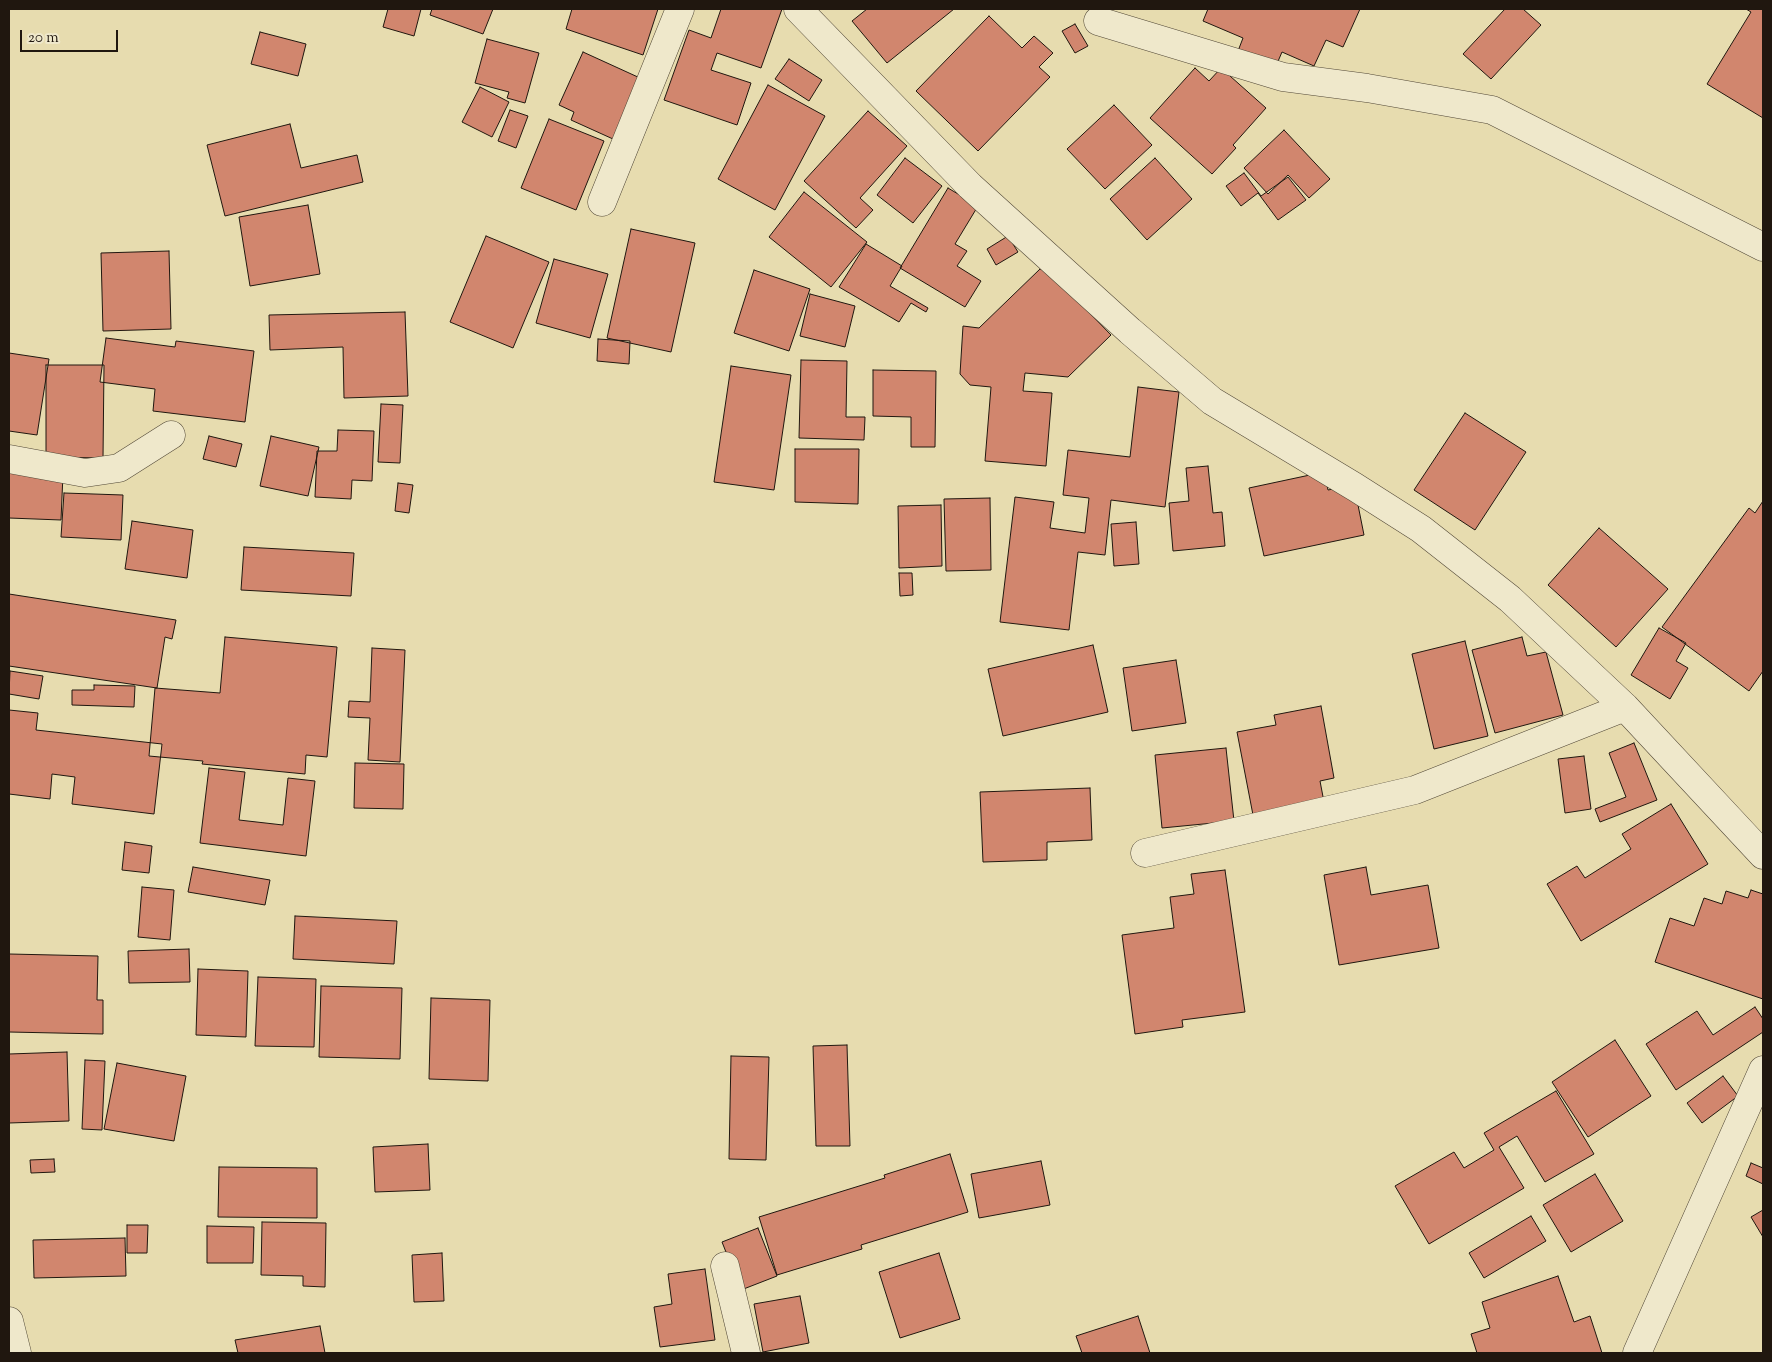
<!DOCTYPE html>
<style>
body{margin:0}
#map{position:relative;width:1772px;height:1362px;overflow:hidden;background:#e7dcaf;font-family:"Sorts Mill Goudy",serif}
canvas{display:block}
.frame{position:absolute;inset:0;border:10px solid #20170f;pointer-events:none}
.scale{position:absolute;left:20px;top:30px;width:98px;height:22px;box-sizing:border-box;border:2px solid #20170f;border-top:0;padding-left:6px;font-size:15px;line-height:18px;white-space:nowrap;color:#20170f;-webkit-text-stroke:4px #efe8cb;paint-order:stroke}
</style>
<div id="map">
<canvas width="1772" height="1362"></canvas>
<div class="frame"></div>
<div class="scale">20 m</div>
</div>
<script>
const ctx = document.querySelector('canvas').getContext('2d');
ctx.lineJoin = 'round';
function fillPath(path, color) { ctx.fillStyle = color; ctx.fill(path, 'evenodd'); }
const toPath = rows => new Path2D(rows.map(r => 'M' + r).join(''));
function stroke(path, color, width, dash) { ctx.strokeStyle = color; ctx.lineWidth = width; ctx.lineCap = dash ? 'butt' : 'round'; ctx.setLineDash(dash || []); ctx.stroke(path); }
const building = toPath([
 [388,9,421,9,414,36,383,27,388,9],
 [432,9,493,9,483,34,430,15,432,9],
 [572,9,658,9,643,55,566,29,572,9],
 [721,9,782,9,761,68,717,53,711,70,751,83,737,125,664,100,689,30,711,38,721,9],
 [867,9,954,9,887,63,852,21,867,9],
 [1208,9,1360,9,1343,47,1326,40,1314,66,1282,52,1276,66,1238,51,1243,38,1203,21,1208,9],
 [1505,9,1523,9,1541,25,1491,79,1463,54,1505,9],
 [1746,9,1763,9,1763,118,1707,84,1751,12,1746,9],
 [989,16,1022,48,1034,36,1053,53,1039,67,1050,77,978,151,916,91,989,16],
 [1075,24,1088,46,1075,53,1062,31,1075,24],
 [260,32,306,44,298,76,251,64,260,32],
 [487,39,539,53,525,103,507,98,509,92,475,83,487,39],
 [583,52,640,78,613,139,571,120,574,112,559,105,583,52],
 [789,59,822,80,809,101,775,79,789,59],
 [1195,68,1209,81,1221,68,1266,108,1233,145,1236,148,1212,174,1150,118,1195,68],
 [768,85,825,116,775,210,718,179,768,85],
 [480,87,509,102,492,137,462,122,480,87],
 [1114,105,1152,145,1105,189,1067,149,1114,105],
 [510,110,528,116,516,148,498,141,510,110],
 [868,111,907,146,860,198,873,210,856,228,804,181,868,111],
 [549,119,604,141,576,210,521,188,549,119],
 [290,124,301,168,357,155,363,182,225,216,207,145,290,124],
 [1284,130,1330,179,1309,198,1288,175,1268,194,1244,168,1284,130],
 [905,158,942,186,913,223,877,195,905,158],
 [1155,158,1192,199,1147,240,1110,199,1155,158],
 [1244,173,1261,196,1288,177,1306,200,1278,220,1258,193,1241,206,1226,186,1244,173],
 [948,188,978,206,955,244,967,251,957,266,981,281,965,307,900,268,948,188],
 [804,192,867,242,831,287,769,237,804,192],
 [308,205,320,274,250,286,239,217,308,205],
 [631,229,695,243,671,352,607,338,631,229],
 [486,236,549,262,513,348,450,322,486,236],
 [1008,236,1018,252,996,265,987,249,1008,236],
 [866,244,902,266,890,286,928,308,926,312,911,303,899,322,839,287,866,244],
 [169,251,171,329,103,331,101,253,169,251],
 [554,259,608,274,590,338,536,323,554,259],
 [1040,269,1048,270,1111,335,1068,377,1025,373,1023,391,1052,393,1046,466,985,461,991,387,970,385,960,374,963,326,979,328,1040,269],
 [754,270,810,289,789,351,734,333,754,270],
 [810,294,855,306,845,347,800,336,810,294],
 [405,312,408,396,344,398,343,347,270,350,269,315,405,312],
 [106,338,175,347,176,341,254,351,245,422,153,411,155,389,100,382,106,338],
 [598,339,630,341,629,364,597,361,598,339],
 [9,353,49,359,37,435,9,431,9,353],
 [801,360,847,361,846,417,865,417,864,440,799,438,801,360],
 [46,365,104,365,103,458,46,457,46,365],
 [731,366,791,375,774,490,714,482,731,366],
 [873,370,936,371,935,447,911,447,911,417,873,416,873,370],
 [1138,387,1179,392,1165,507,1111,500,1105,555,1078,552,1069,630,1000,622,1015,497,1054,502,1050,528,1085,533,1089,498,1063,495,1068,450,1130,457,1138,387],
 [381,404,403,405,400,463,378,462,381,404],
 [1465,413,1526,452,1475,530,1414,490,1465,413],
 [338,430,374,431,372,481,352,480,351,499,315,497,317,451,337,451,338,430],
 [209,436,242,444,236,467,203,459,209,436],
 [271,436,319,447,308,496,260,486,271,436],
 [795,449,859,449,858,504,795,502,795,449],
 [1208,466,1213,513,1222,512,1225,546,1173,551,1169,503,1189,501,1186,468,1208,466],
 [1324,472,1328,490,1354,485,1364,535,1264,556,1249,488,1324,472],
 [9,473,63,474,61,520,9,518,9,473],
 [398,483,413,485,409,513,395,511,398,483],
 [64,493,123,495,121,540,61,537,64,493],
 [990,498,991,570,946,571,944,499,990,498],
 [1763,501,1763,671,1749,691,1662,627,1749,508,1755,513,1763,501],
 [941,505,942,566,899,568,898,506,941,505],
 [132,521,193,530,187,578,125,569,132,521],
 [1136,522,1139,564,1114,566,1111,524,1136,522],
 [1599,528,1668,589,1616,647,1548,585,1599,528],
 [244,547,354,553,351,596,241,590,244,547],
 [899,573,912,573,913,595,900,596,899,573],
 [9,594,176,620,172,639,165,637,157,688,9,666,9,594],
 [1659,628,1686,643,1676,661,1688,668,1670,699,1631,675,1659,628],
 [225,637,337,647,327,757,306,755,305,774,202,764,203,761,149,756,155,688,220,693,225,637],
 [1522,637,1527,656,1546,652,1563,715,1495,733,1472,650,1522,637],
 [1465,641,1488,736,1434,749,1412,654,1465,641],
 [1093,645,1108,712,1003,736,988,669,1093,645],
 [372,648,405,650,400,762,368,760,370,718,348,717,349,701,370,702,372,648],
 [1176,660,1186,723,1132,731,1123,668,1176,660],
 [10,671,43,676,39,699,9,694,10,671],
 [94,685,135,686,134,707,72,705,72,690,94,690,94,685],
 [1321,706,1334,778,1320,781,1324,802,1253,815,1237,732,1276,725,1274,715,1321,706],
 [9,710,38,713,36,730,162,744,154,814,72,804,75,777,52,774,50,799,9,794,9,710],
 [1634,743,1657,800,1600,822,1595,809,1626,797,1609,753,1634,743],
 [1226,748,1234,821,1162,828,1155,755,1226,748],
 [1584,756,1591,809,1565,813,1558,759,1584,756],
 [355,763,404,764,403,809,354,808,355,763],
 [209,768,245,772,239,820,283,825,288,778,315,781,306,856,200,843,209,768],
 [1090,788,1092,840,1047,842,1047,860,983,862,980,792,1090,788],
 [1671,804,1708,864,1581,941,1547,884,1577,866,1585,878,1631,849,1622,834,1671,804],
 [125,842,152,846,149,873,122,870,125,842],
 [193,867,270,880,265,905,188,892,193,867],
 [1366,867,1371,895,1428,885,1439,948,1339,965,1324,875,1366,867],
 [1225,870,1245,1012,1182,1020,1183,1027,1135,1034,1122,935,1174,928,1170,897,1194,894,1191,874,1225,870],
 [142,887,174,890,170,940,138,937,142,887],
 [1751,890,1763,894,1763,999,1655,962,1670,918,1694,926,1704,898,1722,904,1726,891,1748,898,1751,890],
 [295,916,397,921,394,964,293,959,295,916],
 [189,949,190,982,129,983,128,951,189,949],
 [9,954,98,956,97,1000,103,1000,103,1034,9,1032,9,954],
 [198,969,248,971,246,1037,196,1035,198,969],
 [258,977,316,979,314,1047,255,1046,258,977],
 [321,986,402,988,400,1059,319,1057,321,986],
 [431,998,490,1000,488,1081,429,1079,431,998],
 [1755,1007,1763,1019,1763,1032,1676,1090,1646,1044,1697,1011,1713,1035,1755,1007],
 [1615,1040,1651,1096,1588,1137,1552,1082,1615,1040],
 [847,1045,850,1146,816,1146,813,1046,847,1045],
 [67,1052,69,1121,9,1123,9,1054,67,1052],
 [731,1056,769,1057,766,1160,729,1159,731,1056],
 [85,1060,105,1061,102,1130,82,1129,85,1060],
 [117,1063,186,1076,174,1141,104,1129,117,1063],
 [1723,1076,1738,1096,1702,1123,1687,1103,1723,1076],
 [1556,1091,1594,1154,1545,1182,1517,1136,1499,1147,1524,1188,1429,1244,1395,1186,1454,1152,1464,1168,1494,1150,1484,1133,1556,1091],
 [428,1144,430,1190,375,1192,373,1147,428,1144],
 [950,1154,968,1212,861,1245,862,1249,777,1275,759,1217,885,1178,884,1175,950,1154],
 [54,1159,55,1172,31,1173,30,1160,54,1159],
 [1041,1161,1050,1205,979,1218,971,1174,1041,1161],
 [1751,1163,1763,1168,1763,1184,1746,1176,1751,1163],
 [219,1167,317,1168,317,1218,218,1217,219,1167],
 [1595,1174,1623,1221,1571,1252,1543,1205,1595,1174],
 [1763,1210,1763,1237,1751,1217,1763,1210],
 [1531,1216,1546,1241,1484,1278,1469,1253,1531,1216],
 [262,1222,326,1223,325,1287,303,1286,303,1276,261,1275,262,1222],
 [127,1225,148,1225,147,1253,127,1253,127,1225],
 [207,1226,254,1227,253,1263,207,1263,207,1226],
 [758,1228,777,1276,741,1290,722,1242,758,1228],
 [125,1238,126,1276,34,1278,33,1240,125,1238],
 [442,1253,444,1301,414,1302,412,1255,442,1253],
 [939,1253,960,1319,900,1338,879,1272,939,1253],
 [705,1269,715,1340,660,1347,654,1307,672,1304,668,1274,705,1269],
 [1558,1276,1574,1322,1590,1316,1602,1353,1477,1353,1471,1334,1490,1328,1482,1302,1558,1276],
 [800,1296,809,1343,763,1352,754,1304,800,1296],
 [1138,1316,1150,1353,1082,1353,1076,1336,1138,1316],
 [320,1326,325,1353,238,1353,235,1340,320,1326]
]);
fillPath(building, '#d1866e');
stroke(building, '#20170f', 1);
const minor = toPath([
 [798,9,970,186,1130,331,1212,401,1355,487,1421,529,1510,599,1625,707,1763,855],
 [1098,21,1283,77,1367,88,1492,110,1763,247],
 [602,202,680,9],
 [9,459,85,473,119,468,171,435],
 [1145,853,1415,790,1625,707],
 [725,1266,746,1353]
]);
const tertiary = toPath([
 [9,1321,17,1353],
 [1637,1353,1763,1070]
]);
stroke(minor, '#524837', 29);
stroke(tertiary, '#524837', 29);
stroke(minor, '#efe8cb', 28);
stroke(tertiary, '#efe8cb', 28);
</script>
